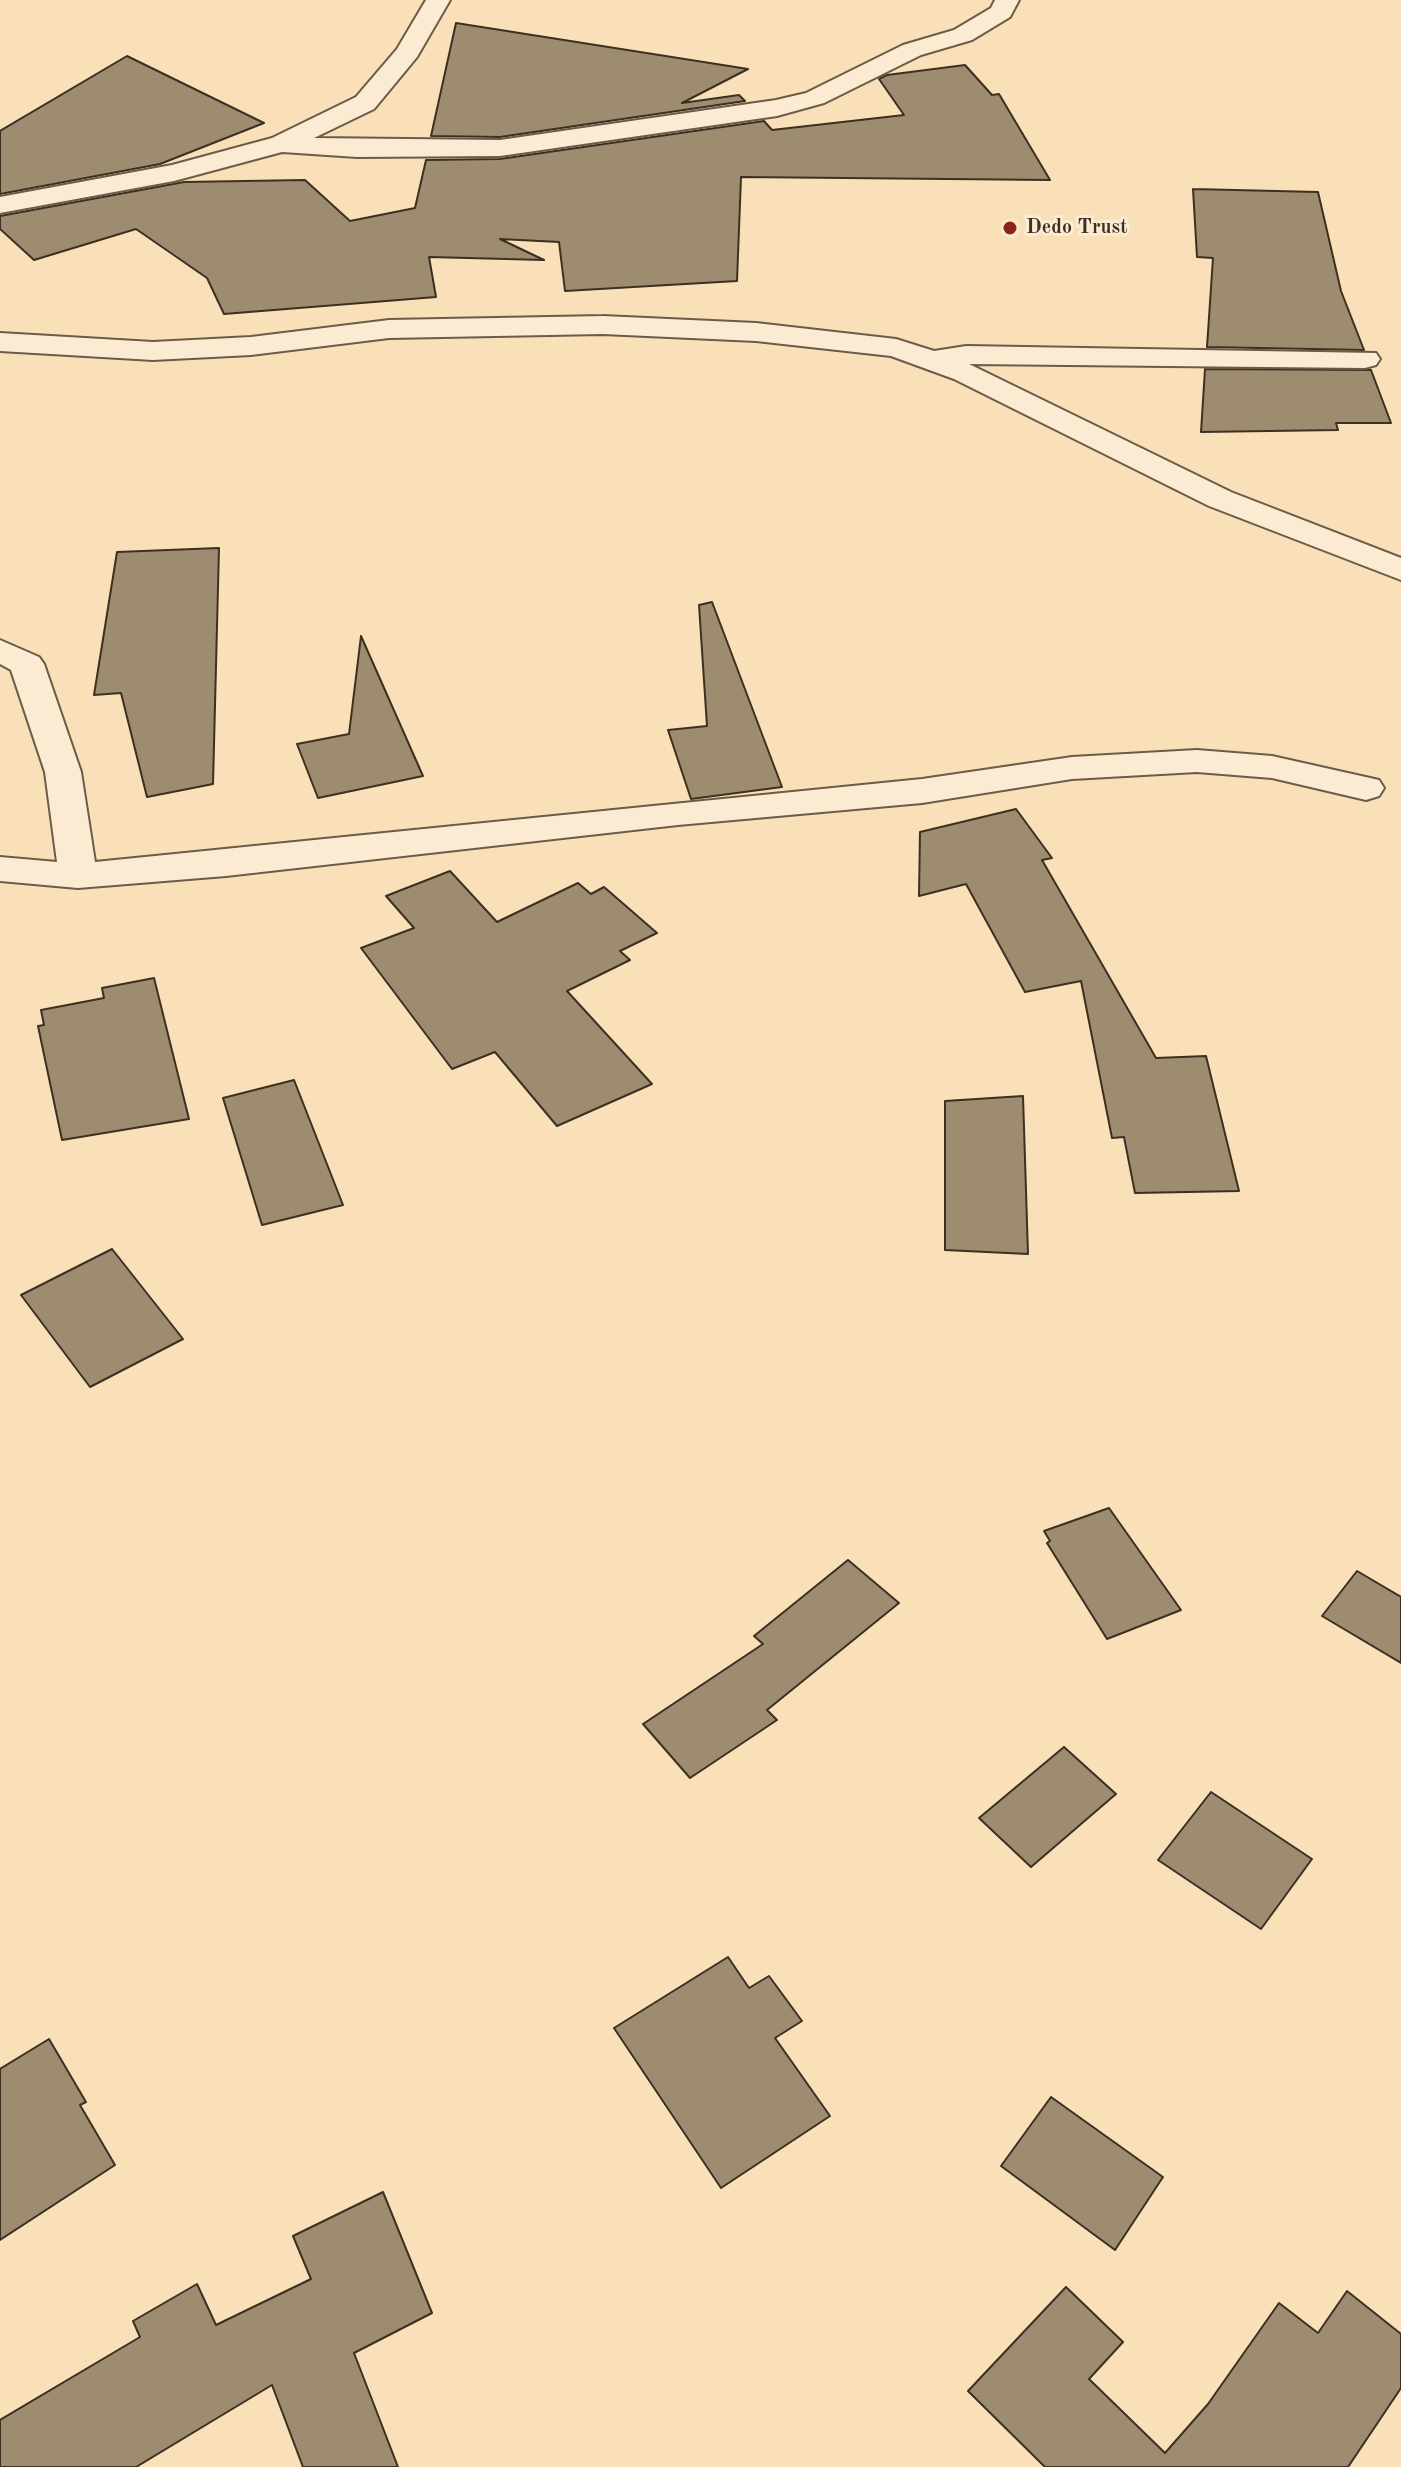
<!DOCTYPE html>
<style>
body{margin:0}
canvas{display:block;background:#f9e0b9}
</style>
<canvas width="1401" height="2467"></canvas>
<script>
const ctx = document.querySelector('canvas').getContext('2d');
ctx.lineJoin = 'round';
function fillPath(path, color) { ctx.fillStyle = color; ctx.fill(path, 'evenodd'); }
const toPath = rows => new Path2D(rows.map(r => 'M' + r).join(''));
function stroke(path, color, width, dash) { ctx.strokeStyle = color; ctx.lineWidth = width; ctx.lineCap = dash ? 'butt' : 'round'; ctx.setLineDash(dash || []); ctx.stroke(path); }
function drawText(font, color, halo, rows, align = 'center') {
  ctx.font = font + ' "Old Standard TT",serif'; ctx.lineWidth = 6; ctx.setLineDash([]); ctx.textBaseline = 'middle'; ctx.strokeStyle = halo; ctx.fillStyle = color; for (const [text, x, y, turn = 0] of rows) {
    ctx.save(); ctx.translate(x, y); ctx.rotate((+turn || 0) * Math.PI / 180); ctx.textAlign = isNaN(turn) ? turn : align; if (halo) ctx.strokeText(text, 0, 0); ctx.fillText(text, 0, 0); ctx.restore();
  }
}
const building = toPath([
 [456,23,748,69,682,103,739,95,745,101,500,137,431,136,456,23],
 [127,56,264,123,160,164,0,194,0,131,127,56],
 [965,65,992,95,999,94,1050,180,741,177,737,281,565,291,559,242,500,239,544,260,429,257,436,297,224,314,207,278,136,229,34,260,0,229,0,216,184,182,305,180,350,221,415,208,426,160,500,159,764,121,772,130,904,115,879,79,887,75,965,65],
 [1193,189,1318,192,1341,291,1364,350,1207,347,1213,258,1197,257,1193,189],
 [1205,369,1371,370,1391,423,1336,423,1338,430,1201,432,1205,369],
 [219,548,213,784,147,797,121,693,94,695,117,552,219,548],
 [712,602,782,787,691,799,668,730,707,726,699,605,712,602],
 [361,636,423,776,318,798,297,744,349,734,361,636],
 [1016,809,1052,858,1042,860,1156,1058,1206,1056,1239,1191,1135,1193,1124,1137,1112,1138,1081,981,1025,992,966,884,919,896,920,832,1016,809],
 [450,871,497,922,578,883,591,894,604,887,657,933,620,951,630,960,567,991,652,1084,557,1126,495,1052,452,1069,361,948,414,928,386,896,450,871],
 [154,978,189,1119,62,1140,38,1026,44,1025,41,1010,104,998,102,988,154,978],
 [294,1080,343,1205,262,1225,223,1098,294,1080],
 [1023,1096,1028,1254,945,1250,945,1101,1023,1096],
 [112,1249,183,1339,90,1387,21,1295,112,1249],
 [1109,1508,1181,1610,1107,1639,1047,1543,1050,1541,1044,1531,1109,1508],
 [848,1560,899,1603,767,1710,777,1720,690,1778,643,1724,763,1644,754,1636,848,1560],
 [1357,1571,1401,1597,1401,1663,1322,1616,1357,1571],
 [1064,1747,1116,1794,1031,1867,979,1818,1064,1747],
 [1211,1792,1312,1859,1261,1929,1158,1860,1211,1792],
 [728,1957,749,1988,769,1976,802,2021,775,2038,830,2116,721,2188,614,2028,728,1957],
 [49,2039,86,2102,80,2105,115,2165,0,2240,0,2069,49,2039],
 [1051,2097,1163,2177,1115,2250,1001,2166,1051,2097],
 [383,2192,432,2313,354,2353,398,2467,303,2467,272,2385,136,2467,0,2467,0,2420,140,2337,133,2321,197,2284,216,2325,311,2279,293,2236,383,2192],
 [1066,2287,1123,2342,1089,2379,1165,2453,1208,2404,1279,2303,1318,2333,1347,2291,1401,2334,1401,2388,1348,2467,1045,2467,968,2391,1066,2287]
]);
fillPath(building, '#9e8c71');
stroke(building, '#3c3023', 2);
const street = toPath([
 [426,0,450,0,417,57,374,109,314,138,500,140,776,100,806,93,903,45,954,30,991,8,995,0,1019,0,1010,17,972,40,921,55,824,103,777,116,500,156,357,157,282,152,174,181,0,213,0,197,172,165,272,138,356,97,397,49,426,0],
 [603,316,756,323,896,339,934,351,966,346,1376,353,1380,359,1376,365,1365,368,969,364,1231,492,1401,558,1401,580,1209,506,954,379,891,356,756,341,603,334,389,338,251,355,153,360,0,351,0,333,153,342,251,337,389,320,603,316],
 [0,640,39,657,44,664,81,772,95,862,922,779,1072,757,1197,750,1272,756,1379,780,1384,788,1379,796,1366,800,1272,778,1197,772,1072,779,922,803,678,825,226,876,78,888,0,881,0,857,57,862,45,772,11,670,0,664,0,640]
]);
stroke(street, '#6b5c48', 4);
fillPath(street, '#fbebd2');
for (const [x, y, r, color] of [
 [1010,228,8,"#8f2418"]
]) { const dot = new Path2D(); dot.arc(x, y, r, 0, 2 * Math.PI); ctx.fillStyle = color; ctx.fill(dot); stroke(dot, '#fbebd2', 3); }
drawText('bold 20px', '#3c3023', '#fbebd2', [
 ["Dedo Trust",1026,228]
], 'left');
</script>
